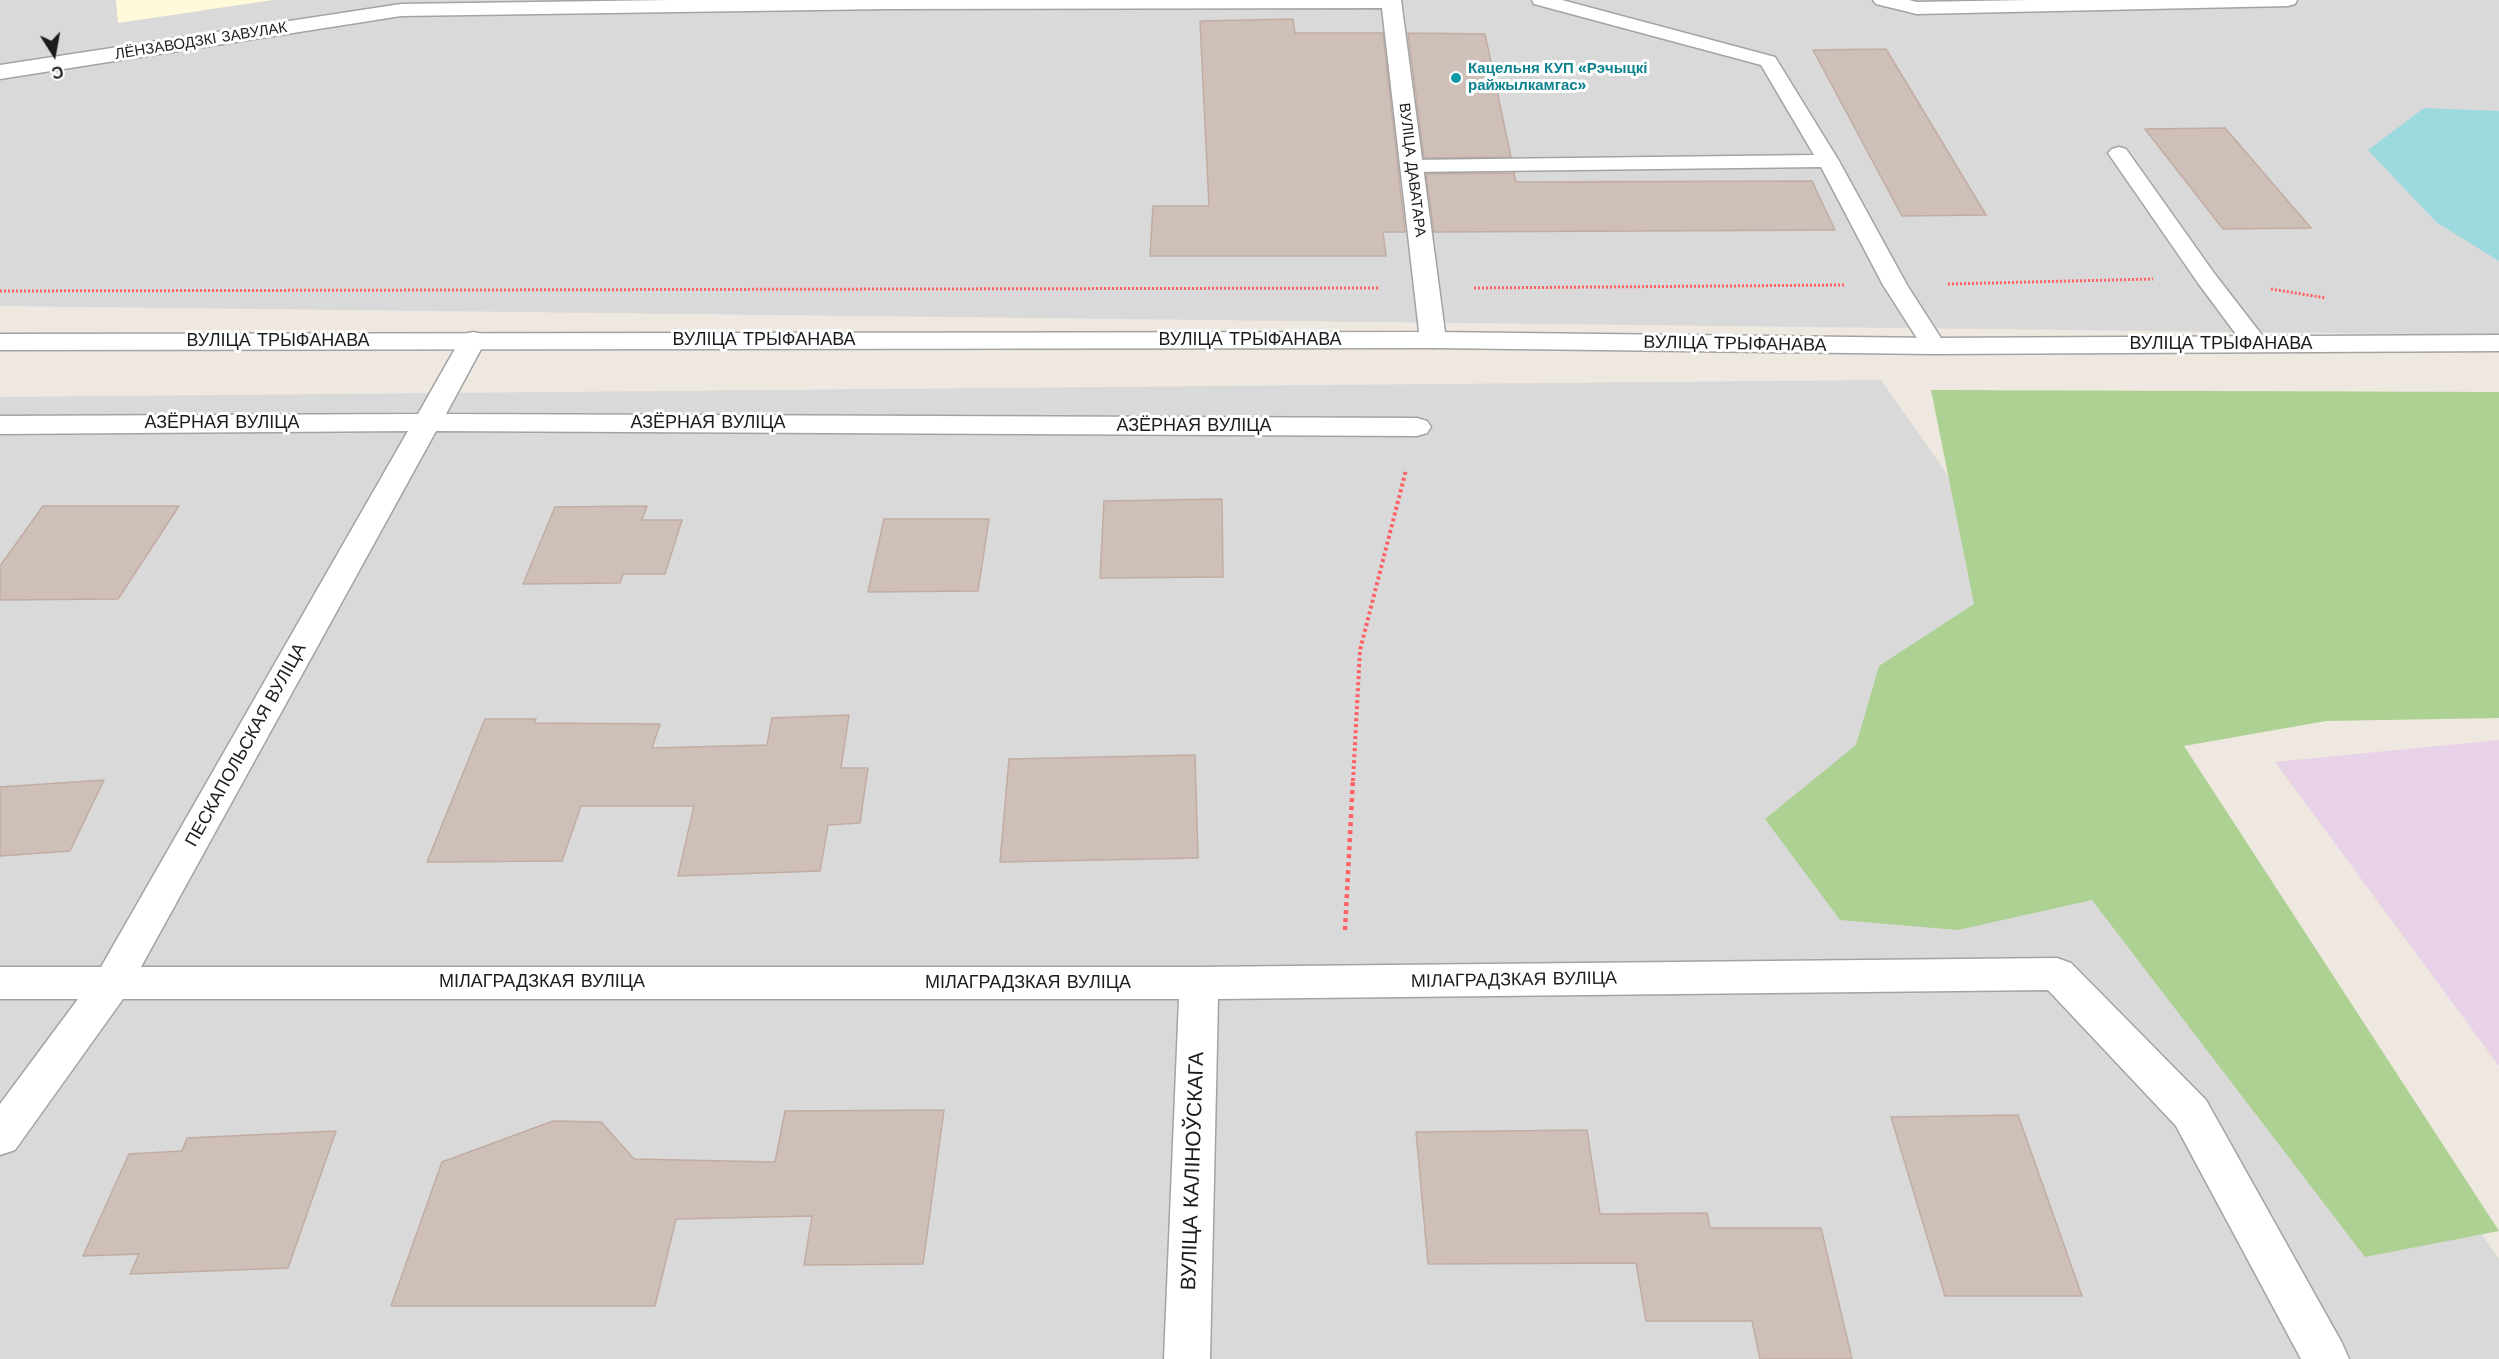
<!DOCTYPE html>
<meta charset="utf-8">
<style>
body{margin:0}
#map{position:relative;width:2499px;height:1359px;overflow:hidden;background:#eee8e0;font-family:"Work Sans",sans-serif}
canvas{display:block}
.north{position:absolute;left:24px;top:24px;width:60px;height:60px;-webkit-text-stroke:4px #fff;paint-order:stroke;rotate:169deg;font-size:16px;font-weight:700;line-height:24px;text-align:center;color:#1c1c1c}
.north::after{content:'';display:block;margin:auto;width:21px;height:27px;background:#1c1c1c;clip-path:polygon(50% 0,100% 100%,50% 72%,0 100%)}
</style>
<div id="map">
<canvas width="2499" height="1359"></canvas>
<div class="north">С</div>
</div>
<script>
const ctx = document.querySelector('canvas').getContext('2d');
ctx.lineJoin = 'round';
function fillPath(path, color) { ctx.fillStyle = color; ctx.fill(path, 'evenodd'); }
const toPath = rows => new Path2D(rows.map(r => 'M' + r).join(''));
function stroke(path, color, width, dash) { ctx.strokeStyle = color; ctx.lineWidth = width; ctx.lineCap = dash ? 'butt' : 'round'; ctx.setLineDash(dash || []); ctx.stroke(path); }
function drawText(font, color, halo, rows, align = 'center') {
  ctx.font = font + ' "Work Sans",sans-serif'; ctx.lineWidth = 6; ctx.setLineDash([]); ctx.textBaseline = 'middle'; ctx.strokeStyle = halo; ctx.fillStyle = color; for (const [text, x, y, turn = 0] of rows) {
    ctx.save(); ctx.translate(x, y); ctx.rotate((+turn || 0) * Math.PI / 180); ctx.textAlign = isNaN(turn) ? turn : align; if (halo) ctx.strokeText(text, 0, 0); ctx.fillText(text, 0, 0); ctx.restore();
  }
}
fillPath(toPath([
 [0,0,2499,0,2499,335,0,306],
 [1881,380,2499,1259,2499,1359,0,1359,0,397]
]), '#dad9d9');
fillPath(toPath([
 [2499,740,2499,1066,2275,762]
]), '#e8d2e7');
fillPath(toPath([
 [116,0,273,0,118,23]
]), '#fffad9');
fillPath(toPath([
 [1931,390,2499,392,2499,718,2326,721,2184,746,2499,1231,2365,1257,2092,900,1958,930,1840,920,1765,819,1856,745,1879,666,1974,604]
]), '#add192');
fillPath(toPath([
 [2424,108,2499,111,2499,261,2436,222,2368,150]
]), '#9ddae0');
const building = toPath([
 [1293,19,1295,33,1383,33,1405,232,1383,232,1386,256,1150,256,1153,206,1209,206,1200,21,1293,19],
 [1408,33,1485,34,1511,157,1424,158,1408,33],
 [1886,49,1986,215,1902,216,1813,50,1886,49],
 [2225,128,2311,228,2223,229,2145,129,2225,128],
 [1514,173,1516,182,1812,181,1835,230,1434,232,1426,174,1514,173],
 [1222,499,1223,577,1100,578,1104,501,1222,499],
 [43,506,179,506,118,599,0,600,0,566,43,506],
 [647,506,642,520,682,520,665,574,623,574,620,583,523,584,555,507,647,506],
 [884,519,989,519,978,591,868,592,884,519],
 [849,715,841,768,868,768,860,823,828,825,820,871,678,876,694,806,581,806,562,861,427,862,485,719,536,719,534,723,660,724,652,748,767,745,772,718,849,715],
 [1195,755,1198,858,1000,862,1009,759,1195,755],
 [104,780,70,851,0,856,0,787,104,780],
 [944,1110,923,1264,804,1265,812,1216,676,1219,655,1306,391,1306,442,1162,553,1121,601,1122,634,1159,775,1162,785,1111,944,1110],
 [2018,1115,2082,1296,1945,1296,1891,1117,2018,1115],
 [1587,1130,1600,1214,1707,1213,1710,1228,1821,1228,1852,1359,1760,1359,1752,1321,1646,1321,1636,1263,1428,1264,1416,1132,1587,1130],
 [336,1131,288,1268,130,1274,139,1254,83,1256,129,1154,182,1151,187,1138,336,1131]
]);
fillPath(building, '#cec0b9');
stroke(building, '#c1aca2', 1.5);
const service = toPath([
 [1532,0,1562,0,1775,57,1839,161,1907,285,1946,346,1943,351,1934,353,1925,351,1922,346,1883,285,1821,167,1411,172,1403,171,1400,166,1403,161,1411,160,1814,155,1761,65,1534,4,1532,0],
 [2030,0,2297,0,2295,4,2288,6,1917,14,1910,12,1908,8,1910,4,1917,2,2030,0],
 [2119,147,2126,149,2214,273,2265,339,2268,344,2265,349,2256,351,2247,349,2198,283,2108,153,2112,149,2119,147]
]);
const minor = toPath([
 [670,0,1401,0,1446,340,1442,346,1433,348,1424,346,1420,340,1382,8,887,9,401,16,0,79,0,65,401,4,670,0],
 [1873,0,1909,0,1924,4,1927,8,1924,12,1917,14,1876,4,1873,0],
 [473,332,482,334,486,340,446,414,1417,418,1427,421,1431,427,1427,433,1417,436,436,431,141,967,1199,967,2057,958,2071,963,2206,1100,2342,1343,2349,1359,2301,1359,2176,1126,2048,990,1218,999,1210,1359,1164,1359,1179,999,123,999,15,1150,0,1155,0,1104,78,999,0,999,0,967,101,967,408,431,0,434,0,416,418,414,460,340,464,334,473,332]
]);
const tertiary = toPath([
 [1433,332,1934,338,2499,335,2499,351,1934,354,1433,348,0,350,0,334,1433,332]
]);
stroke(service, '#a3a3a3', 3);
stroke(minor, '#a3a3a3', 3);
stroke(tertiary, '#a3a3a3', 3);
stroke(toPath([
 [1948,284,2153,279],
 [1474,288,1844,285],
 [2271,289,2326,298],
 [0,291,1379,288]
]), '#ff6165', 3, [2, 2]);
stroke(toPath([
 [1353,781,1360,650,1406,470]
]), '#ff6165', 4, [3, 3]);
stroke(toPath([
 [1345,930,1353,779]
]), '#ff6165', 4.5, [4, 4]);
fillPath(service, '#fff');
fillPath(minor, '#fff');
fillPath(tertiary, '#fff');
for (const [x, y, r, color] of [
 [1456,78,6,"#0f9aa8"]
]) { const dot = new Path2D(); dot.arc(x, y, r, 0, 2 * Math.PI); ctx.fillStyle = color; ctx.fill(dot); stroke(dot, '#fff', 2); }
drawText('15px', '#1c1c1c', '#fff', [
 ["ЛЁНЗАВОДЗКІ ЗАВУЛАК",201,41,-9],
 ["ВУЛІЦА ДАВАТАРА",1412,170,83]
]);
drawText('bold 15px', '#0d838f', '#fff', [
 ["Кацельня КУП «Рэчыцкі",1468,69],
 ["райжылкамгас»",1468,86]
], 'left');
drawText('18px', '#1c1c1c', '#fff', [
 ["ВУЛІЦА ТРЫФАНАВА",764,340],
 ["ВУЛІЦА ТРЫФАНАВА",1250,340],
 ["ВУЛІЦА ТРЫФАНАВА",278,341],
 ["ВУЛІЦА ТРЫФАНАВА",1735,344,1],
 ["ВУЛІЦА ТРЫФАНАВА",2221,344],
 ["АЗЁРНАЯ ВУЛІЦА",222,423],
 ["АЗЁРНАЯ ВУЛІЦА",708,423],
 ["АЗЁРНАЯ ВУЛІЦА",1194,426],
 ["ПЕСКАПОЛЬСКАЯ ВУЛІЦА",246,745,-61],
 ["МІЛАГРАДЗКАЯ ВУЛІЦА",1514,980,-1],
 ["МІЛАГРАДЗКАЯ ВУЛІЦА",542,982],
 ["МІЛАГРАДЗКАЯ ВУЛІЦА",1028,983]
]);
drawText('21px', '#1c1c1c', '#fff', [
 ["ВУЛІЦА КАЛІНОЎСКАГА",1193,1171,-88]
]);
</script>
